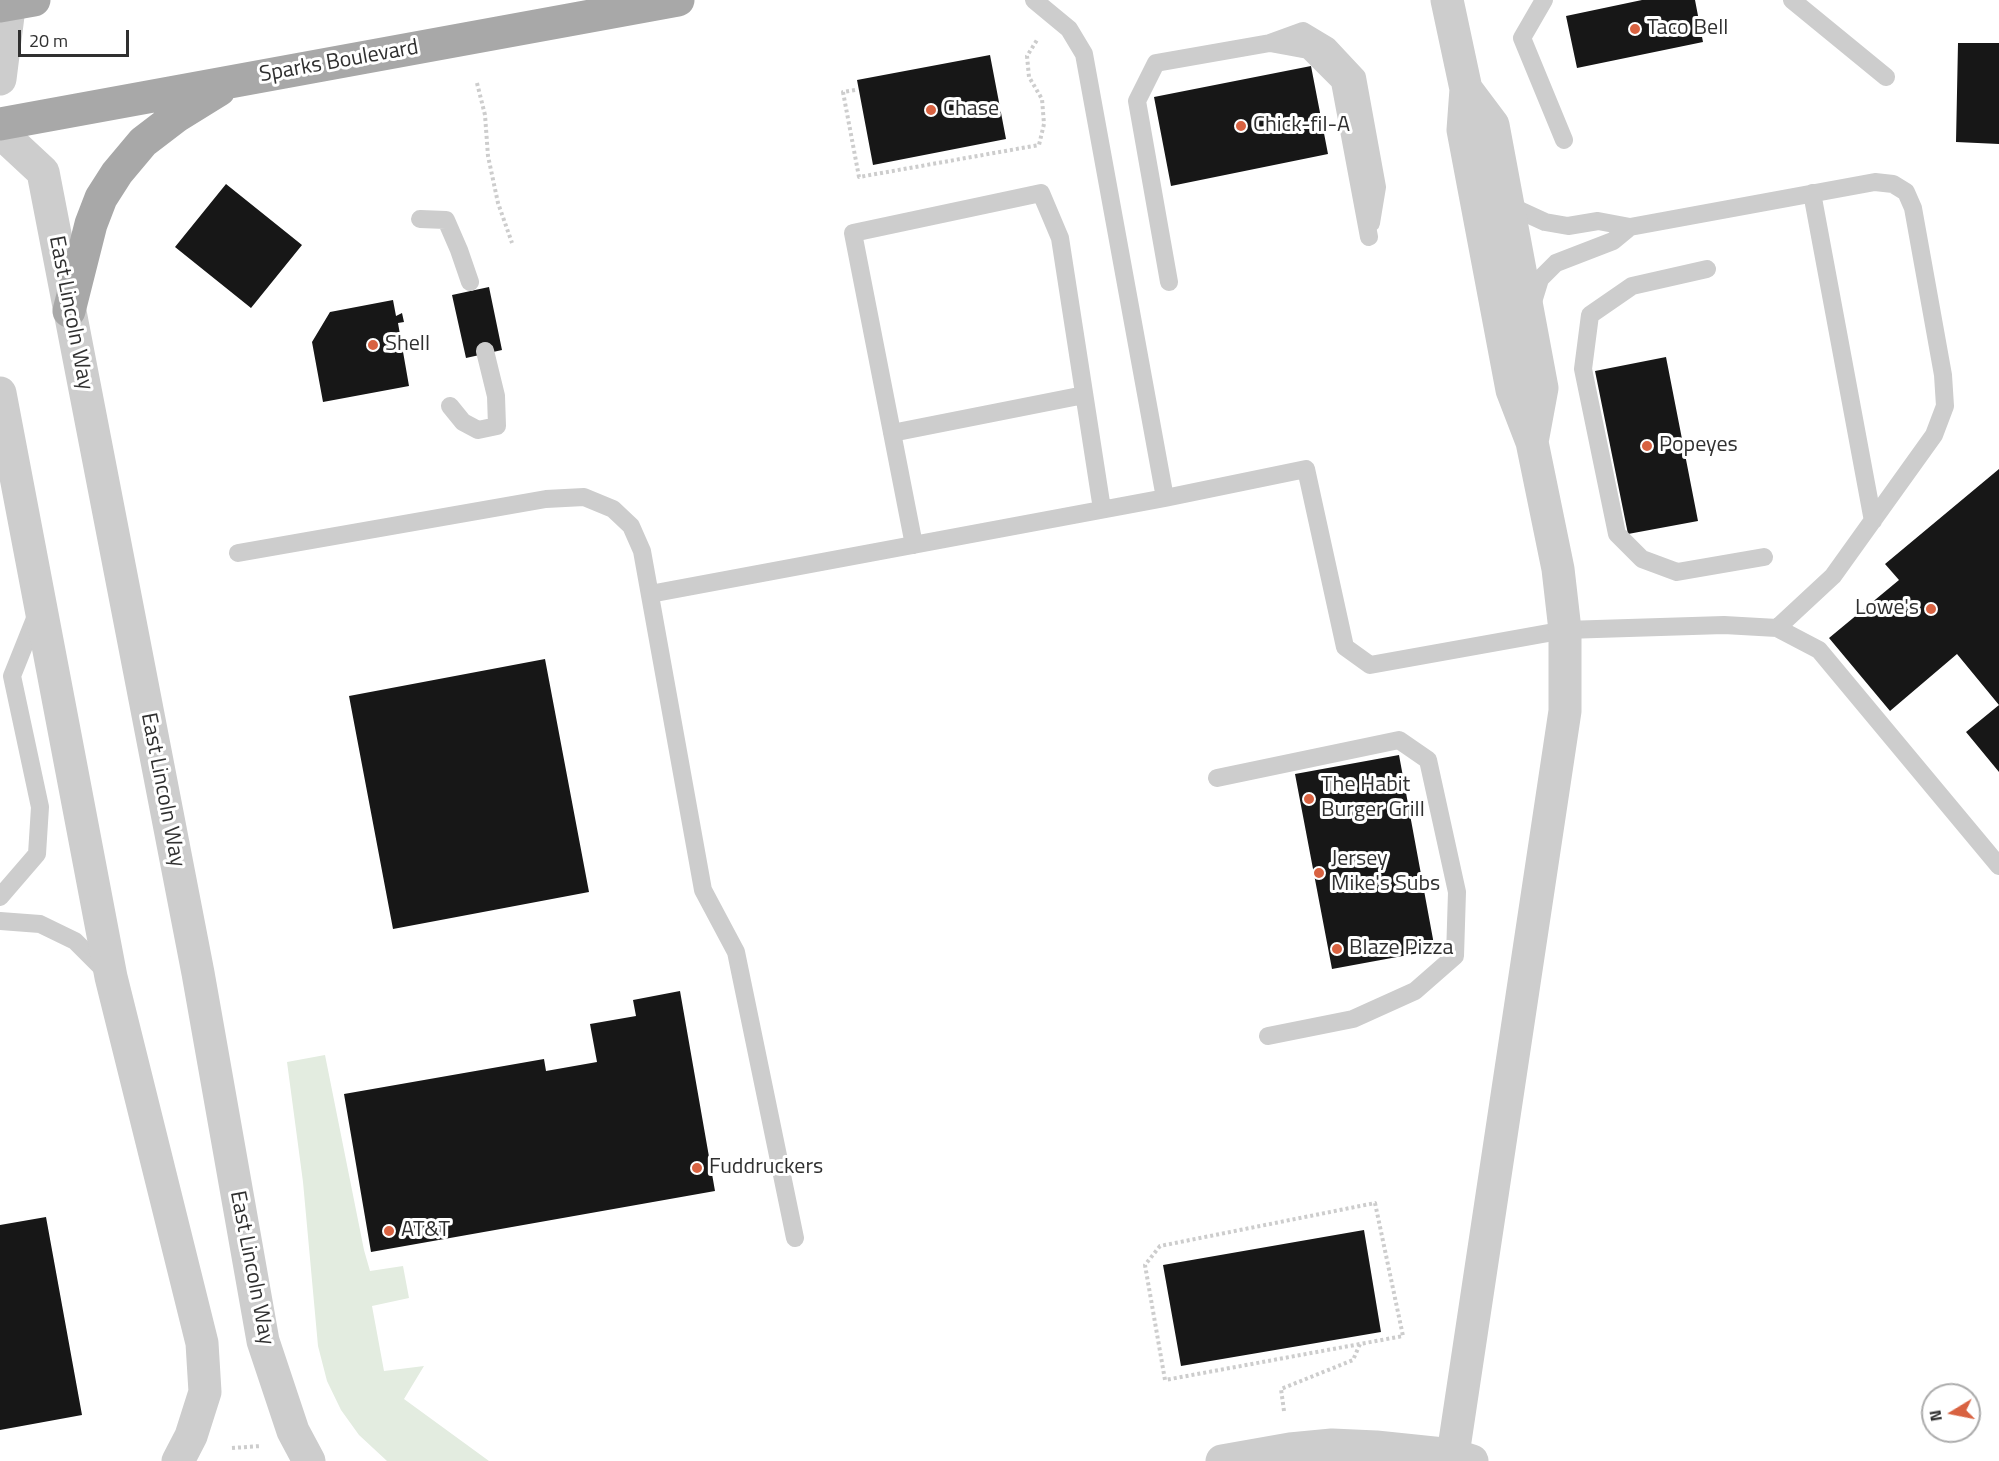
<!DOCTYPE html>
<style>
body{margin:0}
#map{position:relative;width:1999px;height:1461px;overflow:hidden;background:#fff;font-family:"Titillium Web",sans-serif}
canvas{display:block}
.north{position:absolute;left:1921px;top:1383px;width:60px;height:60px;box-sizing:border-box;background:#fff;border:2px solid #acacac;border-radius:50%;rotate:260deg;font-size:16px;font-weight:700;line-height:24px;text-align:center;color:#303030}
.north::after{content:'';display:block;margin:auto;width:21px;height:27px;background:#d86241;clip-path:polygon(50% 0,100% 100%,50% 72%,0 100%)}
.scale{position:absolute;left:18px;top:30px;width:111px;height:27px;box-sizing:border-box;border:3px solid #303030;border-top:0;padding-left:8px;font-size:18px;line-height:21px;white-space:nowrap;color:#303030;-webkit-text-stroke:4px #fff;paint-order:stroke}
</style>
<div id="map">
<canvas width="1999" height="1461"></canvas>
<div class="north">N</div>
<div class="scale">20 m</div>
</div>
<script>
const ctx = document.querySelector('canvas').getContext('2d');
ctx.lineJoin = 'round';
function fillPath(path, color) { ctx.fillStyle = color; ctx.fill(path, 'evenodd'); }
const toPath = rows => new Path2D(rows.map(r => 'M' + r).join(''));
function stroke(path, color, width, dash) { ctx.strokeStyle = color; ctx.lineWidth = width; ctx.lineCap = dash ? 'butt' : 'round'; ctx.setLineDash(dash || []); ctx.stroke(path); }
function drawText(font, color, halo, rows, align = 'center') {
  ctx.font = font + ' "Titillium Web",sans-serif'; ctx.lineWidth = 6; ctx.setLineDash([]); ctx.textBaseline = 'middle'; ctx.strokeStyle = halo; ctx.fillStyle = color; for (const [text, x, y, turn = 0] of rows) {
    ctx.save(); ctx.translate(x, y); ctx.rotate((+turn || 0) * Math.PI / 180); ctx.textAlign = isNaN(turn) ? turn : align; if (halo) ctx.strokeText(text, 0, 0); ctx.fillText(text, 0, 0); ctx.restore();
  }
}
fillPath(toPath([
 [325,1055,364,1250,370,1271,403,1266,409,1298,372,1306,384,1371,424,1366,404,1399,489,1461,387,1461,359,1435,341,1410,327,1381,318,1346,303,1182,287,1062]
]), '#e3ece0');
fillPath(toPath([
 [1642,0,1695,0,1703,42,1577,68,1566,16],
 [1958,43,1999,43,1999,144,1956,142],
 [990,55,1006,139,873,165,857,80],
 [1311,66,1328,154,1171,186,1154,97],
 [226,184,302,245,251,308,175,247],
 [489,287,502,350,466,358,452,295],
 [393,300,396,316,402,313,404,322,398,323,409,386,323,402,312,342,330,312],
 [1666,357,1698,521,1628,534,1595,371],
 [1999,469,1999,772,1966,732,1999,705,1957,654,1890,711,1829,638,1899,580,1885,564],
 [545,659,589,892,393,929,349,696],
 [1399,755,1435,950,1332,969,1295,774],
 [680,991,715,1191,371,1252,344,1094,544,1059,546,1071,597,1062,590,1024,636,1016,633,1000],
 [46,1217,82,1415,0,1430,0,1225],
 [1364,1230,1381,1332,1181,1366,1163,1265]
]), '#171717');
stroke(toPath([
 [477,83,485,115,488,156,498,203,512,243],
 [855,90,843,92,859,177,1039,145,1044,124,1042,99,1029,77,1027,56,1037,40],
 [1284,1411,1281,1389,1353,1360,1360,1344,1403,1336,1375,1203,1160,1246,1145,1265,1165,1380,1360,1344],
 [232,1448,261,1446]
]), '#cdcdcd', 4, [3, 3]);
stroke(toPath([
 [1034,0,1069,29,1084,54,1165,498],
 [1544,0,1522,38,1564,140],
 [1792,0,1886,77],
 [1270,43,1303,31,1328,46,1357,77,1377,187,1371,223],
 [1812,193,1873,521],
 [1508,205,1545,222,1568,226,1598,221,1630,227,1875,182,1893,184,1906,192,1913,208,1943,375,1945,406,1934,435,1833,576,1777,628],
 [420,219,446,220,459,250,470,282],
 [1707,269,1632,286,1590,315,1583,369,1617,534,1642,559,1677,572,1764,557],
 [1169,282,1137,101,1156,63,1270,43,1308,50,1340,82,1369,237],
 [1532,305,1540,279,1556,263,1613,241,1630,227],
 [450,406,463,422,478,430,497,426,496,396,485,351],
 [892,433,1084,395],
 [914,545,853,233,1041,193,1060,238,1102,509],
 [238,553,546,499,584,497,613,509,631,526,642,551,703,890,736,952,795,1238],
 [650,594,1165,498,1306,469,1345,647,1370,665,1565,630,1724,625,1777,628,1819,650,1999,866],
 [1217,778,1399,740,1428,760,1457,892,1455,956,1415,991,1353,1019,1268,1036],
 [0,897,37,854,40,807,12,676,38,611],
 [0,921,40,924,75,941,107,973]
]), '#cdcdcd', 18);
stroke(toPath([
 [1447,0,1466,89,1463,130,1512,390,1532,442,1558,569,1565,630,1565,711,1452,1461],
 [1466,89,1493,125,1542,388,1532,442],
 [1222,1461,1290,1449,1332,1445,1376,1447,1453,1455,1472,1461]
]), '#cdcdcd', 33);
stroke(toPath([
 [0,79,10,0],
 [0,132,43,172,198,973,263,1341,293,1431,309,1461],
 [0,393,111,977,202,1343,205,1392,191,1436,178,1461]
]), '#cdcdcd', 33);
stroke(toPath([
 [0,6,34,0],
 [0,124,678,0],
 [69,311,91,224,101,198,117,173,143,142,177,116,219,90]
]), '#a8a8a8', 33);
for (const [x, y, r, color] of [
 [1635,29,6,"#d86241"],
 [931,110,6,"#d86241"],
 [1241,126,6,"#d86241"],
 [373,345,6,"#d86241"],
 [1647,446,6,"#d86241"],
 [1931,609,6,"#d86241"],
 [1309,799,6,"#d86241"],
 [1319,873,6,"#d86241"],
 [1337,949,6,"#d86241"],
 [697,1168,6,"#d86241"],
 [389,1231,6,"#d86241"]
]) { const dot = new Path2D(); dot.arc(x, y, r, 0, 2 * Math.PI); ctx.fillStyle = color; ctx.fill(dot); stroke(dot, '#fff', 2); }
drawText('22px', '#303030', '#fff', [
 ["Taco Bell",1647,29],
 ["Chase",943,110],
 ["Chick-fil-A",1253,126],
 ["Shell",385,345],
 ["Popeyes",1659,446],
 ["Lowe's",1919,609,"right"],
 ["The Habit",1321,786],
 ["Burger Grill",1321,811],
 ["Jersey",1331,860],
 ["Mike's Subs",1331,885],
 ["Blaze Pizza",1349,949],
 ["Fuddruckers",709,1168],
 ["AT&T",401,1231]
], 'left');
drawText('22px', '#303030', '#fff', [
 ["Sparks Boulevard",339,62,-10],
 ["East Lincoln Way",70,313,79],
 ["East Lincoln Way",162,790,79],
 ["East Lincoln Way",251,1268,79]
]);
</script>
